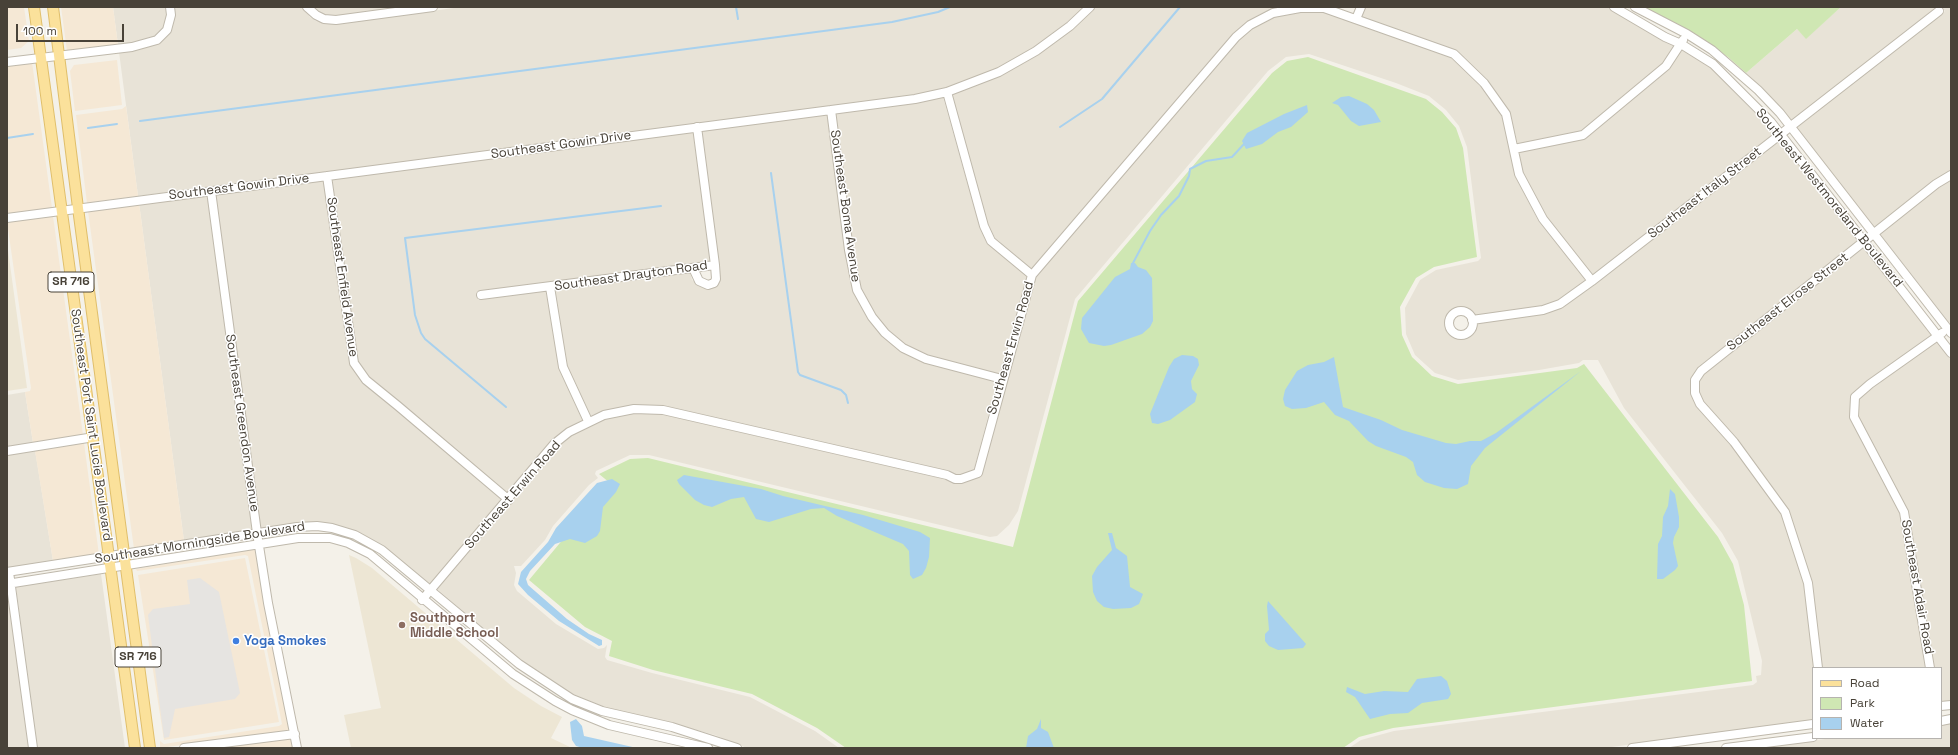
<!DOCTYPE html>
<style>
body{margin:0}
#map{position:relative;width:1958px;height:755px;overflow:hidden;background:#f4f1e9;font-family:"Space Grotesk",sans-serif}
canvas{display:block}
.frame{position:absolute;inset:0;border:8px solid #484238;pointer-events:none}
.legend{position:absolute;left:1812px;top:667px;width:130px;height:72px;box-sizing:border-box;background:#fff;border:1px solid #b6b3af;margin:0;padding:5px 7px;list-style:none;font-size:12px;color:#484238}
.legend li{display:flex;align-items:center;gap:8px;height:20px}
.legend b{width:20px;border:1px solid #b6b3af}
.scale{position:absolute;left:16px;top:24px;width:108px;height:18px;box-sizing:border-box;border:2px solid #484238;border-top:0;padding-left:5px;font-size:12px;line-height:14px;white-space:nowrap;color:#484238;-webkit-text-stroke:3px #fff;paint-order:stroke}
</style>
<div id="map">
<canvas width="1958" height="755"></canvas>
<div class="frame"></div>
<ul class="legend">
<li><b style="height:5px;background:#fbe19b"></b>Road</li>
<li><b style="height:11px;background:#cfe7b3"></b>Park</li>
<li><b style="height:11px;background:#a8d1ee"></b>Water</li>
</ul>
<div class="scale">100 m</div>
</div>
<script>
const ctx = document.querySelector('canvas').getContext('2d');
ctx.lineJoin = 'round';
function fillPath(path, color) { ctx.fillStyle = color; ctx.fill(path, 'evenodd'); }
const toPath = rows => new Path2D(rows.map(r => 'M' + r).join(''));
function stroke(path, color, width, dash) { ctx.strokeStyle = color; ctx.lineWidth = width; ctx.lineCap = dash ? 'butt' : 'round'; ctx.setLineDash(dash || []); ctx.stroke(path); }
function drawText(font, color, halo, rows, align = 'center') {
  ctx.font = font + ' "Space Grotesk",sans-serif'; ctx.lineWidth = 3; ctx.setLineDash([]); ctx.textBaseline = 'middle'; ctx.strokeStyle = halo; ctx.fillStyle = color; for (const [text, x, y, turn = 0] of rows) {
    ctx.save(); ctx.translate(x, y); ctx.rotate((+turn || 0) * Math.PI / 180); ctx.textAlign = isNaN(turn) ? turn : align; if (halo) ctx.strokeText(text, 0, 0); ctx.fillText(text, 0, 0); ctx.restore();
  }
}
fillPath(toPath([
 [113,7,165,7,167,15,163,29,155,36,131,43,118,45],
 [174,7,303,7,310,17,316,21,336,24,461,7,1085,7,1067,24,1034,48,997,69,945,89,914,96,138,196,119,52,160,42,171,31,175,15],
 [313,7,404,7,336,16,325,15],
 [1096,7,1285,7,1249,22,1233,35,1031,269,995,238,988,225,951,95,1038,54,1073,29],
 [1365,7,1607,7,1662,40,1675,46,1663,64,1581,132,1518,145,1509,112,1487,81,1457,51,1362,17],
 [1841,7,1938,7,1791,121,1775,101,1746,73,1797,29,1806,38],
 [1941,7,1951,7,1951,171,1875,228,1796,128,1945,11],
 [1300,11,1323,12,1452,57,1480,86,1502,116,1515,176,1539,222,1587,281,1558,300,1542,306,1474,316,1465,309,1454,309,1449,313,1445,323,1447,332,1455,338,1461,339,1469,336,1474,332,1476,323,1563,307,1598,282,1780,140,1859,241,1699,366,1691,381,1691,394,1730,444,1781,513,1804,583,1814,668,1813,720,1604,748,1349,748,1361,740,1394,731,1753,685,1757,682,1756,676,1761,675,1762,661,1738,561,1722,533,1624,408,1598,360,1583,360,1579,363,1539,370,1458,380,1435,373,1415,355,1406,334,1405,308,1420,280,1436,270,1478,261,1481,258,1467,147,1459,126,1446,110,1429,96,1396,83,1309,54,1286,57,1268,71,1075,299,1018,511,1009,525,997,536,990,537,649,455,630,455,596,471,595,474,598,478,589,485,553,526,545,540,521,566,514,566,516,573,514,585,517,591,556,624,598,649,604,648,607,645,605,657,607,660,652,673,750,697,815,731,839,748,747,748,715,735,674,724,603,707,574,695,542,676,521,661,437,589,514,500,557,447,572,435,605,418,634,413,662,414,961,483,979,476,1036,277,1239,39,1253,28,1275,17],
 [1682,49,1710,67,1775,134,1593,276,1546,217,1523,173,1519,152,1586,138,1669,69],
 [943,97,980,228,988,243,1027,276,999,375,928,356,906,345,888,330,875,315,861,289,853,249,835,113,915,103],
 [827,114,845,250,853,291,868,319,882,336,900,351,997,382,974,470,968,473,957,475,948,471,664,406,633,405,603,411,590,416,567,366,555,290,690,272,692,280,703,288,712,288,718,284,720,270,701,131],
 [693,132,711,261,477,292,478,300,546,291,559,368,583,420,566,429,508,494,401,403,369,378,358,362,332,179],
 [324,180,350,365,363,383,395,408,503,500,430,584,384,547,350,529,333,524,296,524,260,528,215,194],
 [1951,180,1951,321,1949,323,1880,234,1939,187],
 [207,195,252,530,184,541,139,203],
 [1864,247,1933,335,1868,381,1852,394,1850,417,1900,513,1926,668,1822,668,1812,582,1788,510,1737,439,1704,402,1699,392,1700,381,1704,373],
 [1937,341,1951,360,1951,701,1941,702,1941,668,1934,668,1908,511,1858,416,1859,398],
 [25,392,33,443,7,447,7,395],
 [35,450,53,561,7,568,7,455],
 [101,574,125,748,37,748,16,587],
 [7,588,8,588,29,748,7,748],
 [1951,723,1951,748,1755,748,1833,738,1941,738,1941,725]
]), '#e8e3d7');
fillPath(toPath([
 [7,7,24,7,29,41,21,48,7,50],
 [61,7,113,7,118,45,67,51],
 [117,60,122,105,75,111,70,71,74,65],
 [32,62,52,208,7,214,7,66],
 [126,106,138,196,87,203,76,115,122,109],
 [139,203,184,541,134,549,88,211],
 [53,216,83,435,33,443,25,392,30,391,31,388,7,222],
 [84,443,99,555,53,561,35,451],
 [255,549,290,730,160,748,160,741,164,744,279,726,282,724,248,556,245,555,137,571,136,569],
 [245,558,279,722,164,740,138,575],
 [291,738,293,748,213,748]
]), '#f5e8d5');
fillPath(toPath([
 [7,243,27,388,7,391],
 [349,555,356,558,372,568,514,688,541,706,562,717,551,738,572,748,351,748,344,715,381,708]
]), '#ede6d4');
fillPath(toPath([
 [1643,7,1841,7,1806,39,1797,29,1746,73,1728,57,1692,32],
 [1308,57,1426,99,1442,112,1456,128,1463,148,1477,257,1434,267,1416,278,1400,307,1402,335,1412,357,1432,376,1458,384,1577,368,1584,364,1718,537,1733,564,1744,605,1752,681,1393,728,1359,737,1343,748,846,748,817,728,752,694,653,670,609,656,612,641,585,627,529,580,610,483,599,474,630,459,648,458,1013,547,1078,301,1272,73,1287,61]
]), '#cfe7b3');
fillPath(toPath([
 [200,578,219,592,240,693,235,699,175,709,169,737,164,738,148,615,153,609,190,604,187,580]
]), '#e6e4e1');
fillPath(toPath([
 [1349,96,1367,104,1374,110,1381,122,1359,126,1351,121,1338,105,1332,103,1341,97],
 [1307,105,1308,112,1291,127,1278,132,1262,144,1246,149,1242,141,1247,133,1284,114],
 [1131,263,1135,263,1138,267,1146,270,1152,278,1153,321,1150,327,1142,334,1111,345,1104,346,1089,343,1081,329,1082,318,1115,277,1130,269],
 [1182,355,1193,356,1198,359,1199,365,1191,381,1192,389,1197,394,1195,402,1170,420,1158,424,1152,423,1150,414,1169,367,1174,359],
 [1334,357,1343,407,1381,420,1402,430,1446,443,1456,444,1470,441,1481,441,1496,433,1581,371,1485,448,1471,466,1468,484,1457,489,1444,488,1425,482,1417,475,1413,462,1406,457,1376,446,1368,441,1349,421,1335,415,1324,402,1306,408,1292,409,1285,406,1283,399,1285,390,1297,371,1308,365,1324,362],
 [684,475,761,489,783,496,863,515,920,532,930,538,929,557,926,568,922,575,913,579,910,575,909,551,903,544,837,516,824,508,811,509,769,522,756,519,744,497,731,499,712,507,704,505,695,500,679,484,677,480],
 [612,479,620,484,616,492,603,507,600,531,597,536,585,543,570,539,555,544,530,571,526,579,528,585,567,619,589,634,602,640,602,645,599,646,559,621,528,595,518,584,521,572,548,542,556,528,597,483],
 [1670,489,1675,494,1679,517,1679,527,1674,537,1673,543,1678,566,1675,570,1663,579,1657,579,1658,544,1662,536,1663,517,1668,506],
 [1108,533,1112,533,1116,548,1127,556,1130,587,1143,594,1139,604,1131,608,1113,609,1104,607,1097,601,1093,592,1092,576,1097,567,1112,550],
 [1268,601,1306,644,1303,648,1278,650,1269,646,1265,641,1265,634,1269,630,1267,606],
 [1441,676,1447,681,1451,694,1448,699,1422,703,1408,713,1390,714,1370,719,1355,697,1346,692,1347,687,1365,694,1384,691,1408,692,1417,679],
 [576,719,582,726,584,736,637,748,583,748,576,746,572,740,570,722],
 [1041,719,1041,728,1048,732,1054,748,1026,748,1028,736,1037,729]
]), '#a8d1ee');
stroke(toPath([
 [736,7,738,19],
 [140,121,892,22,938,12,950,7],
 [1060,127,1102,99,1180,7],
 [88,128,117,124],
 [7,138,33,134],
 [771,173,798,372,800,375,841,390,846,395,848,403],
 [1133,263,1150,231,1161,215,1179,196,1189,176,1190,169,1206,161,1232,157,1244,144],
 [506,407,425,339,421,333,415,315,405,238,661,206]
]), '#a8d1ee', 2);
const minor = toPath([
 [307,7,316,15,324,19,336,20,433,7],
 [1614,7,1665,37,1681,44,1713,64,1771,122,1951,353],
 [1635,7,1687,34,1712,50,1758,90,1780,113,1951,333],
 [1356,19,1361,7],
 [7,62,132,47,157,40,167,30,171,15,170,7],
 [947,92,984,226,991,241,1032,275],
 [831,110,849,250,857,290,872,317,885,333,903,348,926,359,1002,379],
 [1514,149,1583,135,1666,66,1683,40],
 [327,176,354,363,366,380,398,406,509,500],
 [211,191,257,533,268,603,297,748],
 [7,218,915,99,947,92,999,72,1036,51,1070,26,1090,7],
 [693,268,699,281,708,285,714,283,716,279,715,265],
 [550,287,563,367,588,421],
 [481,295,715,265,697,127],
 '1449 323a12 12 0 1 1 24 0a12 12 0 1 1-24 0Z',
 [1472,320,1543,310,1560,304,1592,281,1939,11],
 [7,451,94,437],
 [7,572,297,527,317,526,332,528,355,535,382,550,519,664,572,699,602,711,672,727,737,748],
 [9,572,33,748],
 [7,584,298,538,330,538,348,543,370,554,513,674,555,701,572,710,609,725,708,748],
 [422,600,554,444,569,432,604,415,634,409,663,410,947,475,955,479,961,479,978,473,1032,275,1236,37,1250,25,1273,13,1300,8,1324,8,1454,54,1484,83,1506,114,1519,174,1543,219,1592,281],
 [1818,668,1808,583,1785,512,1734,442,1700,404,1695,393,1695,380,1701,371,1936,184,1951,175],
 [1930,668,1904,512,1854,417,1855,397,1870,384,1942,333],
 [1941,706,1951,705],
 [1941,721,1951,719],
 [184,748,295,734],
 [1632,748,1813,724],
 [1726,748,1813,737]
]);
const major = toPath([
 [34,7,135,748],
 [53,7,78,208,150,748]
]);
stroke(minor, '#bfb9ac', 10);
stroke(major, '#e0bf6b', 12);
stroke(minor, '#fff', 8);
stroke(major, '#fbe19b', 10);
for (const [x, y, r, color] of [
 [402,625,4,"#8d6e63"],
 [236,641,4,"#3f7fe0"]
]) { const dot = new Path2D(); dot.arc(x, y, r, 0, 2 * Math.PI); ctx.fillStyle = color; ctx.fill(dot); stroke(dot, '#fff', 1.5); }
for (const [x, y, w] of [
 [71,282,46],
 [138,657,46]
]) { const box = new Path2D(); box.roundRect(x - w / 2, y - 10, w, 20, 3); ctx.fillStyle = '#fff'; ctx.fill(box); stroke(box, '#484238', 1); }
drawText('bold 12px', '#484238', null, [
 ["SR 716",71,282],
 ["SR 716",138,657]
]);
drawText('13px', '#484238', '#fff', [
 ["Southeast Gowin Drive",561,145,-8],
 ["Southeast Gowin Drive",239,187,-7],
 ["Southeast Italy Street",1705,193,-38],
 ["Southeast Westmoreland Boulevard",1829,198,51],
 ["Southeast Boma Avenue",845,206,82],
 ["Southeast Drayton Road",631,276,-8],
 ["Southeast Enfield Avenue",342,277,82],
 ["Southeast Elrose Street",1788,302,-38],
 ["Southeast Erwin Road",1011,348,-74],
 ["Southeast Greendon Avenue",242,423,82],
 ["Southeast Port Saint Lucie Boulevard",91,425,82],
 ["Southeast Erwin Road",513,495,-49],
 ["Southeast Morningside Boulevard",200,543,-9],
 ["Southeast Adair Road",1917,587,80]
]);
drawText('bold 13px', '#785e54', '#fff', [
 ["Southport",410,618],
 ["Middle School",410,633]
], 'left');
drawText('bold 13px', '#366cbe', '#fff', [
 ["Yoga Smokes",244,641]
], 'left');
</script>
